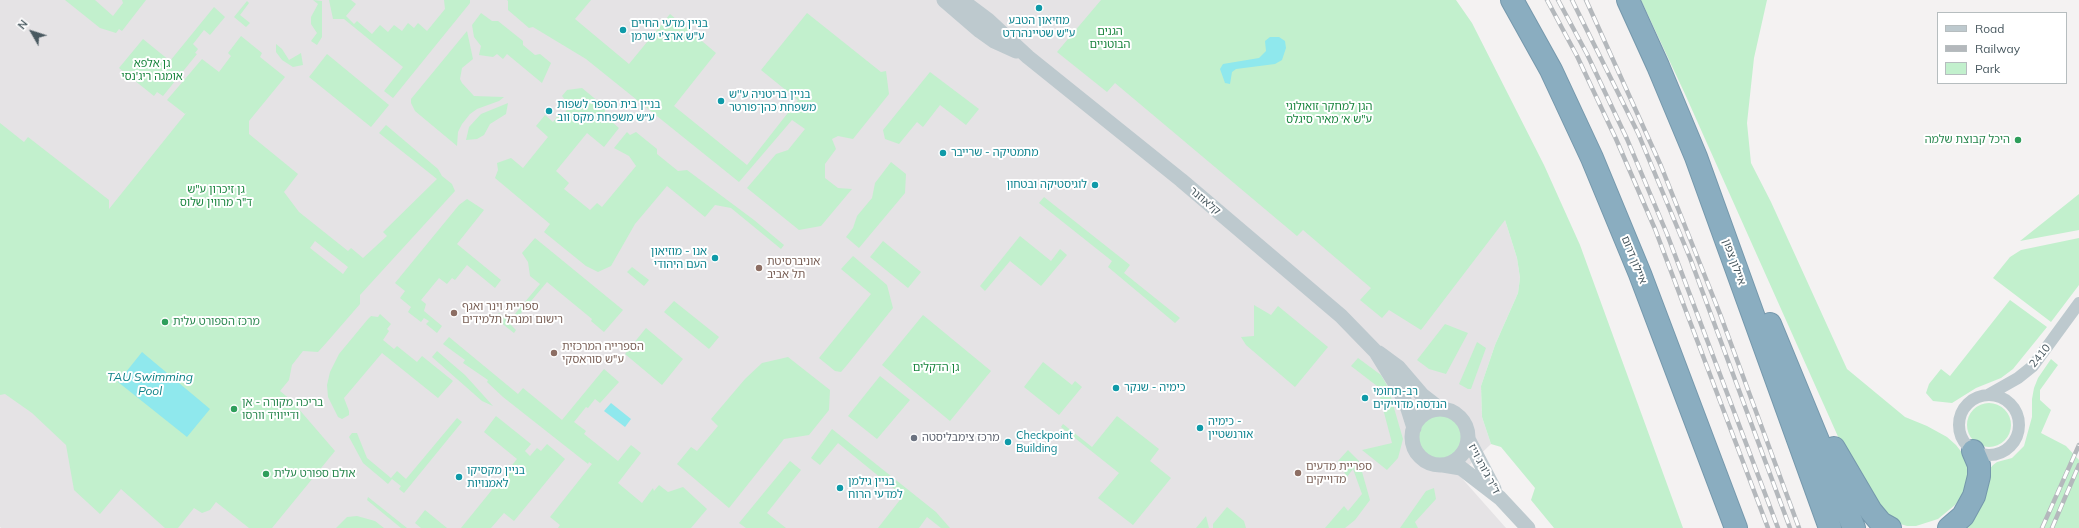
<!DOCTYPE html>
<meta charset="utf-8">
<style>
body{margin:0}
#map{position:relative;width:2079px;height:528px;overflow:hidden;background:#f4f2f2;font-family:Mulish,sans-serif}
canvas{display:block}
.legend{position:absolute;left:1937px;top:12px;width:130px;height:72px;box-sizing:border-box;background:#fff;border:1px solid #b6bdbf;margin:0;padding:5px 7px;list-style:none;font-size:12px;color:#495960}
.legend li{display:flex;align-items:center;gap:8px;height:20px}
.legend b{width:20px;border:1px solid #b6bdbf}
.north{position:absolute;left:12px;top:12px;width:40px;height:40px;-webkit-text-stroke:3px #fff;paint-order:stroke;rotate:309deg;font-size:11px;font-weight:700;line-height:16px;text-align:center;color:#495960}
.north::after{content:'';display:block;margin:auto;width:14px;height:18px;background:#495960;clip-path:polygon(50% 0,100% 100%,50% 72%,0 100%)}
</style>
<div id="map">
<canvas width="2079" height="528"></canvas>
<ul class="legend">
<li><b style="height:5px;background:#bdc9ce"></b>Road</li>
<li><b style="height:5px;background:#b4b8bc"></b>Railway</li>
<li><b style="height:11px;background:#c2f0cd"></b>Park</li>
</ul>
<div class="north">N</div>
</div>
<script>
const ctx = document.querySelector('canvas').getContext('2d');
ctx.lineJoin = 'round';
function fillPath(path, color) { ctx.fillStyle = color; ctx.fill(path, 'evenodd'); }
const toPath = rows => new Path2D(rows.map(r => 'M' + r).join(''));
function stroke(path, color, width, dash) { ctx.strokeStyle = color; ctx.lineWidth = width; ctx.lineCap = dash ? 'butt' : 'round'; ctx.setLineDash(dash || []); ctx.stroke(path); }
function drawText(font, color, halo, rows, align = 'center') {
  ctx.font = font + ' Mulish,"Noto Sans Hebrew",sans-serif'; ctx.lineWidth = 4; ctx.setLineDash([]); ctx.textBaseline = 'middle'; ctx.strokeStyle = halo; ctx.fillStyle = color; for (const [text, x, y, turn = 0] of rows) {
    ctx.save(); ctx.translate(x, y); ctx.rotate((+turn || 0) * Math.PI / 180); ctx.textAlign = isNaN(turn) ? turn : align; if (halo) ctx.strokeText(text, 0, 0); ctx.fillText(text, 0, 0); ctx.restore();
  }
}
fillPath(toPath([
 [0,0,1397,0,1505,220,1517,258,1520,278,1518,293,1495,345,1481,386,1482,417,1491,444,1459,475,1506,528,1,528,0,527]
]), '#e5e3e5');
fillPath(toPath([
 [65,0,95,0,113,16,123,3,122,0,146,0,122,31,119,29,116,33,100,28],
 [313,0,322,1,322,37,317,45,311,41,317,33,311,24,311,17,318,4],
 [329,0,351,0,356,4,346,16,354,24,357,21,372,34,380,25,388,32,394,25,402,31,408,23,414,28,418,23,427,31,445,9,444,0,470,0,470,3,393,98,384,91,403,67,344,19,333,19],
 [507,0,591,0,575,19,629,64,670,14,716,53,674,106,747,165,798,100,761,70,807,13,881,72,886,71,889,94,853,139,838,136,832,139,836,149,825,164,825,178,838,188,852,189,821,226,799,230,747,188,776,154,788,150,805,129,792,120,739,182,586,59,533,27,529,28,508,10,508,1],
 [1101,0,1456,0,1472,23,1544,165,1580,245,1683,528,1554,528,1531,500,1535,488,1501,447,1491,444,1482,417,1481,386,1495,345,1518,293,1520,278,1517,258,1505,220,1421,330,1389,310,1382,318,1360,300,1371,288,1303,230,1297,236,1115,83,1107,92,1057,52],
 [1641,0,1767,0,1754,58,1747,123,1751,163,1771,202,1847,369,1905,417,1927,426,1947,437,1956,445,1963,454,1968,465,1968,476,1966,485,1962,496,1955,505,1938,519,1916,526,1907,526,1897,523,1883,512,1844,450,1685,94],
 [247,1,249,3,240,15,250,23,246,27,234,17],
 [214,7,225,17,210,35,204,30,193,44,198,49,195,53,197,54,163,96,157,92,154,96,119,68,143,39,170,61],
 [481,13,492,21,498,21,523,41,523,45,535,55,540,54,551,63,542,83,507,54,503,59,497,54,493,57,479,55,481,46,474,37,472,25],
 [467,31,473,59,462,68,460,79,462,83,474,96,504,97,499,101,477,109,470,114,462,124,458,132,457,146,415,111,411,103,411,99],
 [241,36,262,53,260,57,285,77,249,121,249,134,298,174,284,192,299,212,348,251,351,248,363,258,387,236,383,232,437,179,379,133,386,125,438,169,442,176,452,184,455,191,360,295,360,304,327,342,318,352,303,351,292,365,289,380,280,391,291,400,335,451,272,528,249,528,216,502,210,510,202,513,194,508,178,528,165,528,121,489,100,514,74,490,66,445,32,413,5,394,0,395,0,123,24,142,28,137,109,200,109,209,187,112,185,114,167,100,202,59,219,72,231,56,228,53],
 [315,241,348,267,343,274,310,248],
 [276,44,282,49,289,60,301,53,303,65,293,67,282,60,276,52],
 [327,54,389,105,371,127,309,77],
 [930,72,979,109,966,125,940,105,923,127,917,122,899,144,885,139,883,130],
 [582,88,605,107,605,116,619,128,604,147,587,133,556,171,569,183,564,189,590,210,597,203,602,207,636,166,629,156,614,148,627,132,630,135,636,132,657,149,657,154,678,171,687,170,754,220,784,245,781,249,731,208,715,205,705,217,667,186,635,224,611,266,598,272,586,266,544,232,550,224,495,178,498,170,497,163,511,158,523,168,548,137,536,126,545,115,553,122,559,114,562,116,570,106,562,96,567,90],
 [508,103,506,114,490,124,484,135,477,139,466,140,469,127,481,114],
 [891,162,906,174,905,193,859,248,846,237,853,228,857,216,872,198,875,183],
 [2079,194,2079,230,2020,241],
 [1044,197,1130,265,1124,273,1180,318,1175,323,1108,267,1112,261,1039,203],
 [467,199,484,210,457,244,501,280,495,288,467,265,455,280,452,278,447,284,439,278,421,300,426,304,424,311,442,326,437,333,426,324,429,321,424,318,421,322,408,312,411,307,400,298,405,291,395,283,459,205],
 [1020,236,1051,261,1060,249,1067,255,1041,286,1010,261,985,291,980,286],
 [535,238,623,310,604,332,591,321,592,319,547,282,511,325,516,330,514,333,495,318,499,313,509,321,540,284,530,276,528,262,522,253],
 [2079,238,2079,285,2051,322,1993,278,2010,257,2021,250],
 [883,241,921,272,908,288,870,257],
 [853,256,887,285,893,308,847,365,841,372,835,371,819,358,871,294,841,269],
 [632,267,649,280,644,286,627,272],
 [2010,300,2047,327,2013,369,2001,378,1976,388,1952,403,1933,401,1926,393,1929,384,1941,369,1950,376],
 [674,301,719,337,709,349,664,312],
 [1254,305,1271,315,1278,306,1328,347,1295,387,1246,345,1241,337,1254,336],
 [380,314,391,324,387,329,389,331,383,340,394,349,397,346,417,362,422,356,453,381,438,398,382,353,344,398,349,411,349,415,342,419,338,417,328,397,327,385,330,372,339,354,368,319,371,316,378,317],
 [923,315,991,371,950,421,882,365],
 [1445,324,1468,333,1446,374,1429,369,1417,360],
 [646,328,683,359,662,385,625,354],
 [449,337,518,394,523,388,562,420,604,369,619,382,600,403,595,399,588,408,586,407,574,422,586,431,584,434,618,461,631,445,641,453,618,483,642,503,653,488,654,491,659,485,668,492,683,487,707,509,691,528,558,528,560,525,550,517,592,464,589,462,588,464,503,397,487,382,488,380,463,363,465,360,443,344],
 [1477,342,1486,348,1471,389,1468,389,1459,384],
 [437,351,465,375,493,406,482,401,432,357],
 [788,357,830,390,829,410,809,435,784,439,729,508,677,464,691,447,697,451,718,426,711,419,745,379,762,363],
 [1358,358,1381,375,1388,387,1403,439,1398,458,1387,470,1362,450,1392,443,1377,386,1351,366],
 [2051,359,2058,365,2040,390,2040,400,2051,410,2041,433,2066,446,2079,460,2079,528,1966,528,1979,510,1984,499,1988,471,1993,465,1997,462,2012,458,2024,446,2032,417,2032,399,2034,388,2038,378],
 [1043,362,1072,385,1075,381,1082,387,1059,415,1024,387],
 [880,376,910,400,877,439,848,416],
 '1967 425a22 22 0 1 1 44 0a22 22 0 1 1-44 0Z',
 '1417 437a22 22 0 1 1 44 0a22 22 0 1 1-44 0Z',
 [496,416,531,444,525,451,530,456,537,448,541,451,547,444,565,459,514,521,504,513,491,528,461,528,517,459,484,432],
 [1117,416,1159,449,1150,461,1171,478,1133,525,1098,498,1119,473,1061,427,1063,424,1092,447],
 [457,418,462,422,404,493,399,489,401,486,392,479,388,484,363,463,349,437,352,433,357,433,367,458,391,478,397,471,406,479],
 [832,429,936,512,950,528,941,528,927,517,919,528,878,528,903,496,838,443,820,465,811,458],
 [1348,450,1359,461,1370,500,1355,520,1345,528,1325,528,1344,506,1348,511,1362,494,1353,469,1347,477,1338,461],
 [790,461,801,470,767,513,786,528,746,528,739,523],
 [1434,488,1436,499,1415,522,1418,528,1400,528,1426,491],
 [368,497,407,528,401,528,367,500],
 [1227,507,1244,521,1246,528,1213,528,1213,524],
 [425,510,447,528,421,528,415,523],
 [357,516,375,521,384,528,336,528,347,517],
 [1206,516,1209,528,1196,528]
]), '#c2f0cd');
fillPath(toPath([
 [1270,37,1279,37,1285,41,1286,48,1282,60,1275,64,1236,69,1232,72,1230,84,1225,83,1220,69,1223,64,1259,58,1266,51,1265,41],
 [142,352,210,409,187,437,118,382],
 [611,403,631,419,625,427,604,411]
]), '#8fe8ed');
const motorway = toPath([
 [1512,0,1551,70,1592,158,1640,274,1736,528],
 [1628,0,1658,66,1696,157,1830,528],
 [1770,324,1854,528],
 [1834,448,1871,511,1881,523,1890,528],
 [1949,528,1963,516,1974,496,1979,476,1979,465,1973,451]
]);
stroke(motorway, '#7598ac', 24);
stroke(toPath([
 '1959 425a30 30 0 1 1 60 0a30 30 0 1 1-60 0Z',
 [1988,395,2018,378,2033,366,2079,303]
]), '#bdc9ce', 12);
stroke(toPath([
 [944,0,980,31,994,41,1016,51],
 [956,0,968,5,988,20,1028,57,1181,180,1341,316,1376,352,1400,391,1408,409,1414,428],
 [1379,353,1398,367,1422,395,1440,409],
 '1412 437a28 28 0 1 1 56 0a28 28 0 1 1-56 0Z',
 [1468,439,1494,489],
 [1443,465,1461,468,1500,498,1528,528]
]), '#bdc9ce', 15);
stroke(motorway, '#8aadc0', 22);
const rail = toPath([
 [1547,0,1577,56,1616,139,1655,229,1768,528],
 [1558,0,1587,54,1627,139,1667,234,1778,528],
 [1572,0,1638,133,1690,258,1790,528],
 [1586,0,1661,166,1720,314,1799,528],
 [2042,528,2079,445],
 [2052,528,2079,465]
]);
stroke(rail, '#b4b8bc', 4.5);
stroke(rail, '#fff', 3, [9]);
for (const [x, y, r, color] of [
 [1039,8,4,"#0f9aa8"],
 [623,30,4,"#0f9aa8"],
 [721,101,4,"#0f9aa8"],
 [549,111,4,"#0f9aa8"],
 [2018,140,4,"#2e9e5b"],
 [943,153,4,"#0f9aa8"],
 [1095,185,4,"#0f9aa8"],
 [715,258,4,"#0f9aa8"],
 [759,268,4,"#8d6e63"],
 [454,313,4,"#8d6e63"],
 [165,322,4,"#2e9e5b"],
 [554,353,4,"#8d6e63"],
 [1116,388,4,"#0f9aa8"],
 [1365,398,4,"#0f9aa8"],
 [234,409,4,"#2e9e5b"],
 [1200,428,4,"#0f9aa8"],
 [914,438,4,"#6b7280"],
 [1008,442,4,"#0f9aa8"],
 [1298,473,4,"#8d6e63"],
 [266,474,4,"#2e9e5b"],
 [459,477,4,"#0f9aa8"],
 [840,488,4,"#0f9aa8"]
]) { const dot = new Path2D(); dot.arc(x, y, r, 0, 2 * Math.PI); ctx.fillStyle = color; ctx.fill(dot); stroke(dot, '#fff', 1.5); }
drawText('11px', '#0d838f', '#fff', [
 ["מוזיאון הטבע",1039,21,"center"],
 ["ע\"ש שטיינהרדט",1039,34,"center"],
 ["בניין מדעי החיים",631,24],
 ["ע\"ש ארצ'י שרמן",631,37],
 ["בניין בריטניה ע''ש",729,95],
 ["משפחת כהן־פורטר",729,108],
 ["בניין בית הספר לשפות",557,105],
 ["ע״ש משפחת מקס ווב",557,118],
 ["מתמטיקה - שרייבר",951,153],
 ["לוגיסטיקה ובטחון",1087,185,"right"],
 ["אנו - מוזיאון",707,252,"right"],
 ["העם היהודי",707,265,"right"],
 ["כימיה - שנקר",1124,388],
 ["רב-תחומי",1373,392],
 ["הנדסה מדוייקים",1373,405],
 ["כימיה -",1208,422],
 ["אורנשטיין",1208,435],
 ["Checkpoint",1016,436],
 ["Building",1016,449],
 ["בניין מקסיקו",467,471],
 ["לאמנויות",467,484],
 ["בניין גילמן",848,482],
 ["למדעי הרוח",848,495]
], 'left');
drawText('11px', '#18843d', '#fff', [
 ["הגנים",1110,32],
 ["הבוטניים",1110,45],
 ["גן אלפא",152,64],
 ["אומגה ריג'נסי",152,77],
 ["הגן למחקר זואולוגי",1329,107],
 ["ע\"ש א׳ מאיר סיגלס",1329,120],
 ["גן זיכרון ע\"ש",216,190],
 ["ד\"ר מרווין שלוס",216,203],
 ["גן הדקלים",936,368]
]);
drawText('11px', '#27864d', '#fff', [
 ["היכל קבוצת שלמה",2010,140,"right"],
 ["מרכז הספורט עלית",173,322],
 ["בריכה מקורה - אן",242,403],
 ["ודייוויד וורסו",242,416],
 ["אולם ספורט עלית",274,474]
], 'left');
drawText('11px', '#495960', '#fff', [
 ["קלאוזנר",1205,201,40],
 ["איילון דרום",1634,260,68],
 ["איילון צפון",1734,262,70],
 ["2410",2040,356,-51],
 ["ד\"ר ג'ורג וייז",1484,469,62]
]);
drawText('11px', '#785e54', '#fff', [
 ["אוניברסיטת",767,262],
 ["תל אביב",767,275],
 ["ספריית וינר ואגף",462,307],
 ["רישום ומנהל תלמידים",462,320],
 ["הספרייה המרכזית",562,347],
 ["ע\"ש סוראסקי",562,360],
 ["ספריית מדעים",1306,467],
 ["מדוייקים",1306,480]
], 'left');
drawText('11px', '#5b616d', '#fff', [
 ["מרכז צימבליסטה",922,438]
], 'left');
drawText('italic 12px', '#0d8288', '#fff', [
 ["TAU Swimming",150,377],
 ["Pool",150,391]
]);
</script>
